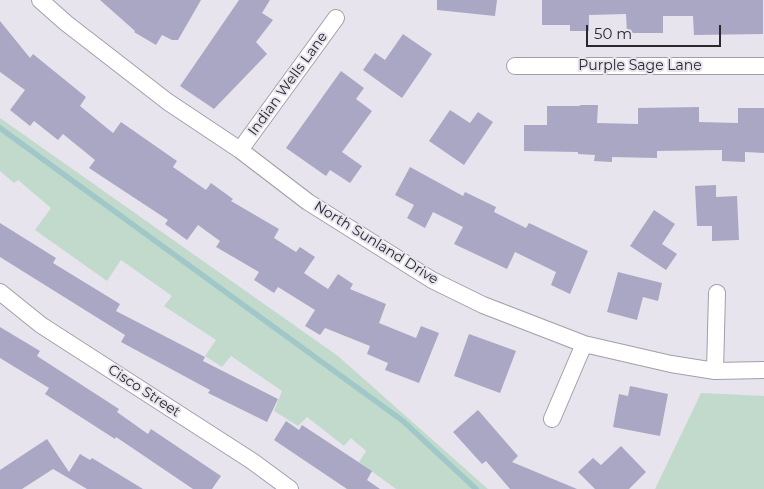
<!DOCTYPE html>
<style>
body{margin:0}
#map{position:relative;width:764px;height:489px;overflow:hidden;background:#e7e4ee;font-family:Montserrat,sans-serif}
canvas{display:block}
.scale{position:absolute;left:586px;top:25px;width:135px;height:22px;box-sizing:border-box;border:2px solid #29282c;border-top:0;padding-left:6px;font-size:15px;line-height:18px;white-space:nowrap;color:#29282c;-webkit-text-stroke:4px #e7e4ee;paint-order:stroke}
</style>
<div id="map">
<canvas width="764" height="489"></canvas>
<div class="scale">50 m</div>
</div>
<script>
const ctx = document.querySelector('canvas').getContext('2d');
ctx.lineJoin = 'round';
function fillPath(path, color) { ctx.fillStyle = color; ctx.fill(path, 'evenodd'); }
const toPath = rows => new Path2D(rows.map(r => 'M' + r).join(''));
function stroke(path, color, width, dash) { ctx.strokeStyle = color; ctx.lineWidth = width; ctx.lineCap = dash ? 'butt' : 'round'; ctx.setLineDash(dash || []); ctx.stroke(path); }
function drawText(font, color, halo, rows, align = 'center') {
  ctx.font = font + ' Montserrat,sans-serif'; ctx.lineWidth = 4; ctx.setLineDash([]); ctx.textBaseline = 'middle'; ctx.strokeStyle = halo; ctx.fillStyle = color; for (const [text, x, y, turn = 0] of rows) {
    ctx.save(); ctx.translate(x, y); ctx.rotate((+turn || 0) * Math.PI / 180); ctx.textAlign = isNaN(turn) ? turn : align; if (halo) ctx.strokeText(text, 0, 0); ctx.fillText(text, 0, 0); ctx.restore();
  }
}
fillPath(toPath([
 [0,118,338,356,488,489,396,489,359,462,366,451,351,438,344,446,307,417,298,426,274,411,282,391,231,356,222,367,205,356,216,340,164,306,172,296,121,260,107,281,35,230,51,208,18,180,14,183,0,171],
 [701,393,764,396,764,489,655,489]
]), '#c2dacc');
stroke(toPath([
 [0,128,403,421,476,489]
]), '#a1c8c8', 5.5);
fillPath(toPath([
 [100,0,201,0,178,40,172,40,162,35,156,45,134,32,135,31],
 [239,0,270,0,262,13,273,20,256,42,267,54,214,109,180,86],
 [437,0,497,0,495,16,437,10],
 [542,0,763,0,763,34,694,35,693,16,663,16,663,33,627,33,626,14,589,15,589,31,570,31,570,25,542,25],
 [0,21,30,58,33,54,86,97,80,106,113,133,121,122,177,161,173,167,206,190,211,183,233,199,231,201,279,229,274,238,296,252,300,247,315,257,304,273,328,289,338,274,353,284,350,289,386,304,379,323,416,338,421,326,439,333,419,383,385,370,388,363,367,354,370,346,325,328,320,335,305,326,315,310,278,287,274,293,254,280,259,272,216,247,220,241,198,225,187,240,165,224,168,220,89,168,95,160,63,134,58,140,34,121,30,126,10,110,25,90,0,72],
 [403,34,432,54,402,98,363,70,375,53,385,60],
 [341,71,364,88,356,99,372,111,342,152,362,166,350,183,330,170,326,176,286,148],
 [580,105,598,105,597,123,638,124,638,108,699,107,699,122,738,123,738,108,764,108,764,153,745,152,745,162,722,161,722,150,657,151,657,158,612,157,612,162,594,161,595,155,578,154,578,152,524,151,524,125,547,125,547,106,580,106],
 [450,110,470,123,478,112,493,122,464,165,429,141],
 [410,167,463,196,465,192,496,207,494,212,526,228,529,223,588,251,570,294,551,285,556,272,515,252,507,269,454,244,463,227,433,212,425,228,407,218,414,205,395,195],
 [716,185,716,197,737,196,739,240,712,241,712,226,697,226,695,186],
 [654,210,675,224,662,244,677,254,666,270,630,246],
 [0,223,56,258,53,263,120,304,116,311,205,357,203,361,278,399,267,422,208,393,210,390,121,342,125,335,0,257],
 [618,272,662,283,658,301,643,297,637,320,607,312],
 [0,327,40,351,37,356,119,409,117,412,148,434,151,429,221,476,212,489,193,489,116,437,115,439,45,394,49,388,0,358],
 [469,334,516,351,500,393,454,376],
 [630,386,668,394,660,436,613,427,619,394,628,396],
 [478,410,518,456,512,462,577,489,510,489,486,461,482,464,453,432],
 [286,421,299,430,302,425,372,471,367,480,380,489,347,489,274,440],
 [47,439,69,472,80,454,90,460,92,458,143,489,87,489,53,469,22,489,0,489,0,470],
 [621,446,646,472,629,489,595,489,578,472,593,458,601,465]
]), '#aaa7c4');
const street = toPath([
 [40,0,66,23,168,102,240,150,308,202,432,280,483,305,584,344,671,364,715,371,764,370],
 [515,66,764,66],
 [240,150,336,18],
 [0,292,41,325,252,461,290,489],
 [715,371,717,293],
 [552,419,584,344]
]);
stroke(street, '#a29fa9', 18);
stroke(street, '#fff', 16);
drawText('14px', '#29282c', '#e7e4ee', [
 ["Purple Sage Lane",640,66],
 ["Indian Wells Lane",288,84,-54],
 ["North Sunland Drive",376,243,32],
 ["Cisco Street",144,391,33]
]);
</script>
